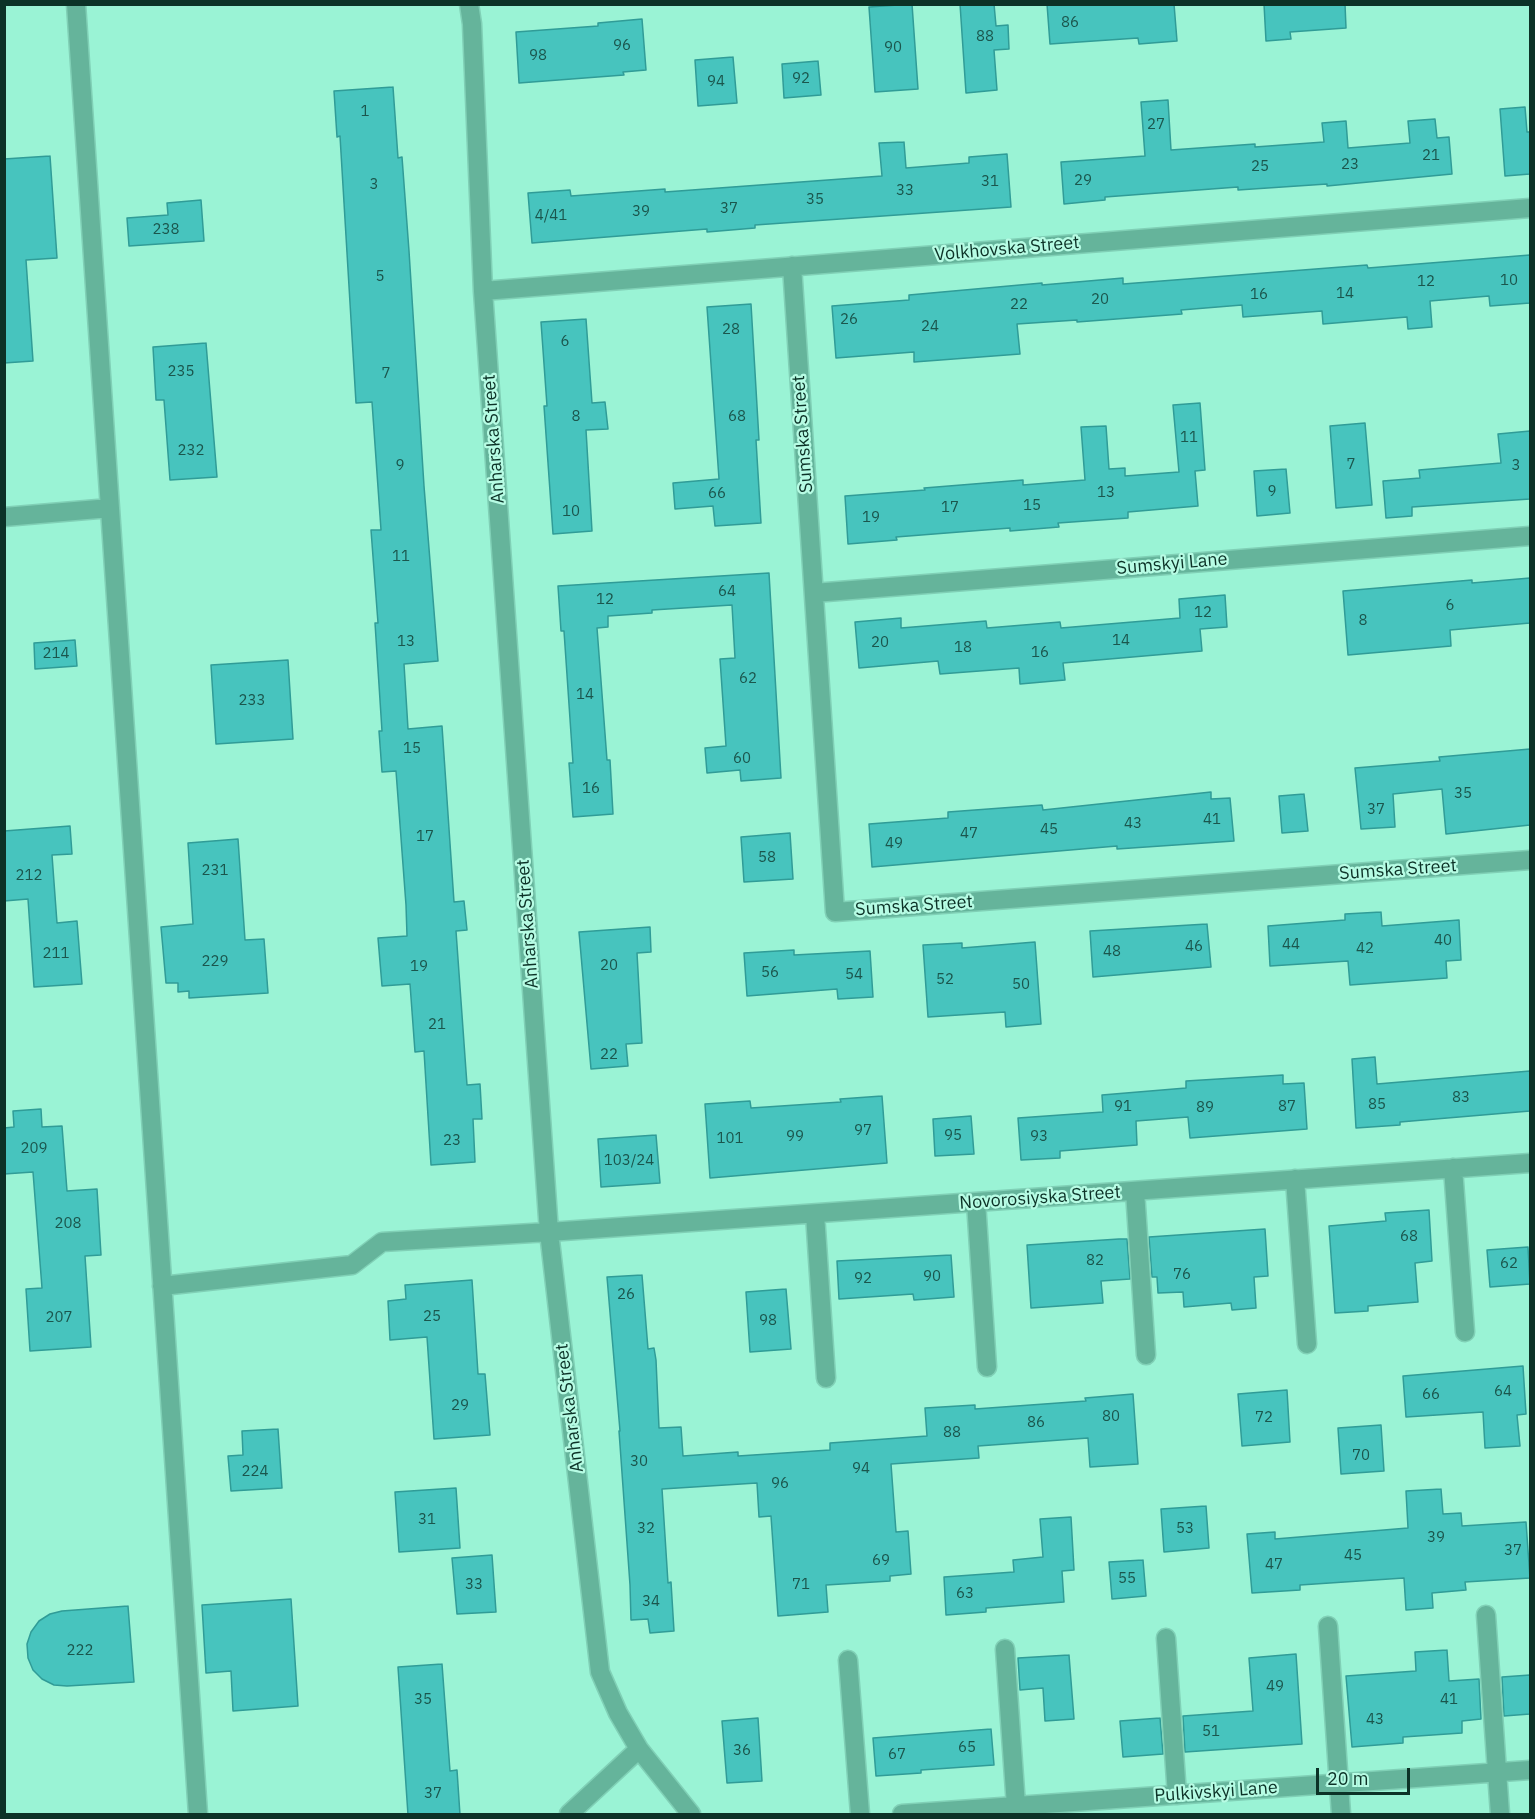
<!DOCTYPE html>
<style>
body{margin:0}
#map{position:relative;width:1535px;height:1819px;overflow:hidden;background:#9af3d5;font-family:"IBM Plex Sans",sans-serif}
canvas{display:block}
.frame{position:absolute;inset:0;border:6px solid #0c3227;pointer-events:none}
.scale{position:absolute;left:1316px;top:1768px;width:94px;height:27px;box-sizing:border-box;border:3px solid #0c3227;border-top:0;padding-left:8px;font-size:18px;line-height:21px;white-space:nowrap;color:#0c3227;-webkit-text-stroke:4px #b7fce4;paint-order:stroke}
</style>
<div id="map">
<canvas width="1535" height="1819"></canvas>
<div class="frame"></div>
<div class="scale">20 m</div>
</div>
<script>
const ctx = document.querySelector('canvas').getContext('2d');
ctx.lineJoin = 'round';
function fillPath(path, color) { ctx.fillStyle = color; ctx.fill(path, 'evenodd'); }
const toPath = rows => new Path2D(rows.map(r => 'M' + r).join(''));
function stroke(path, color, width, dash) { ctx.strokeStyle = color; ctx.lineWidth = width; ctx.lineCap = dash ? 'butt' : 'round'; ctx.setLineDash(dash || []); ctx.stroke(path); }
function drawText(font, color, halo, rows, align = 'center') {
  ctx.font = font + ' "IBM Plex Sans",sans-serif'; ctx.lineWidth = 4.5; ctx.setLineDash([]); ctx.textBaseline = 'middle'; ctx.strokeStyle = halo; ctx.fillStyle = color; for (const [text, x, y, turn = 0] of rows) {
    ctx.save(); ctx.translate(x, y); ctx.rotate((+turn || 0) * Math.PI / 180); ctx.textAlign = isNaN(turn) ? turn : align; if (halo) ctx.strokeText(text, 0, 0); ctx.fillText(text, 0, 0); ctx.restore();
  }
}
const building = toPath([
 [912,4,918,89,875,92,869,7,912,4],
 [960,4,994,4,996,26,1008,25,1009,49,994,50,997,90,966,93,960,4],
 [1047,4,1174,4,1177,41,1139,44,1138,38,1050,44,1047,4],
 [1264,4,1345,4,1346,28,1290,32,1291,39,1266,41,1264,4],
 [642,19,646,70,623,72,624,75,519,83,516,32,598,26,598,23,642,19],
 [733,57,737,103,698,106,695,60,733,57],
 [818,61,821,95,784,98,782,64,818,61],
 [393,87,398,158,402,157,409,251,424,486,438,661,404,664,408,729,442,726,454,902,464,901,467,930,456,931,467,1085,480,1084,482,1119,473,1119,475,1162,431,1165,424,1051,415,1052,410,984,382,986,378,938,407,936,406,905,396,771,382,772,379,731,382,731,375,623,378,623,371,530,381,530,372,402,356,403,340,136,337,137,334,91,393,87],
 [1168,100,1171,150,1255,144,1255,147,1324,142,1322,123,1346,121,1348,148,1410,143,1408,121,1435,119,1437,138,1449,137,1452,174,1327,186,1327,184,1238,190,1238,187,1105,197,1105,200,1064,204,1061,162,1145,156,1141,102,1168,100],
 [1525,107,1527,132,1530,132,1530,174,1505,176,1500,109,1525,107],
 [904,142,906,168,969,163,969,157,1007,154,1011,207,755,225,755,228,707,232,707,229,532,243,528,193,570,190,571,196,665,189,665,192,882,176,879,143,904,142],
 [50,156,57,258,26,260,33,361,4,363,4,159,50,156],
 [201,200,204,241,129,246,127,218,168,215,167,203,201,200],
 [1530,255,1530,303,1490,306,1489,296,1430,301,1432,327,1408,329,1407,317,1323,324,1322,311,1243,317,1242,305,1181,310,1182,314,1077,322,1077,320,1017,324,1020,354,914,362,914,352,836,358,832,306,909,300,909,295,1042,283,1042,285,1123,278,1123,284,1367,265,1368,268,1530,255],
 [751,304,759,440,756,440,761,523,715,526,713,506,675,509,673,483,719,479,707,307,751,304],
 [586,319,592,403,605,402,608,429,586,430,592,531,553,534,544,406,547,406,541,322,586,319],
 [206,343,217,477,170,480,164,400,156,400,153,347,206,343],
 [1200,403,1205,470,1195,471,1198,506,1128,512,1128,518,1058,523,1059,527,1010,531,1010,528,896,537,897,540,848,544,845,496,925,490,924,488,1023,480,1023,485,1085,480,1081,427,1106,426,1109,469,1125,468,1125,476,1179,472,1173,405,1200,403],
 [1365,423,1372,505,1336,508,1330,426,1365,423],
 [1530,431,1530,499,1412,507,1412,516,1386,518,1383,481,1420,478,1419,470,1501,463,1498,434,1530,431],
 [1286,469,1290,513,1257,516,1254,471,1286,469],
 [769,573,781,778,741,781,740,770,707,773,705,748,726,746,720,659,735,658,732,605,652,610,652,613,608,616,608,627,597,628,607,760,610,760,613,814,573,817,569,763,573,763,564,631,561,631,558,586,769,573],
 [1530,578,1530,623,1450,630,1451,646,1348,655,1343,591,1472,580,1472,583,1530,578],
 [1225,595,1227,627,1200,629,1202,651,1063,663,1065,680,1020,684,1019,668,940,674,938,661,859,668,855,622,901,618,901,628,986,621,987,628,1060,622,1061,628,1180,618,1179,599,1225,595],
 [75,640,77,666,35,669,34,643,75,640],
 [288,660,293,739,216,744,211,665,288,660],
 [1530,749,1530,825,1446,834,1442,789,1393,794,1395,827,1361,829,1355,768,1440,761,1439,757,1530,749],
 [1211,792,1211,799,1230,798,1234,841,1117,849,1117,846,872,867,869,824,948,818,948,812,1042,805,1043,810,1211,792],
 [1304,794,1308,831,1282,833,1279,796,1304,794],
 [70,826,72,854,52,855,57,923,77,921,82,984,34,987,28,899,4,901,4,831,70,826],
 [790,833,793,879,744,882,741,837,790,833],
 [238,839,245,940,264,939,268,993,189,998,189,991,178,992,178,983,166,983,161,927,193,924,188,843,238,839],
 [1381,912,1382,926,1459,920,1461,960,1446,961,1447,978,1350,985,1348,961,1270,966,1268,926,1345,920,1345,914,1381,912],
 [1207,924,1211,967,1093,977,1090,931,1207,924],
 [650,927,651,952,637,953,642,1043,626,1044,628,1066,591,1069,579,932,650,927],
 [1035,942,1041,1024,1006,1027,1005,1012,928,1017,923,945,962,943,962,948,1035,942],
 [794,950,794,955,870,951,873,997,838,999,837,989,747,996,744,953,794,950],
 [1375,1057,1377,1084,1530,1071,1530,1111,1400,1122,1400,1125,1356,1128,1352,1059,1375,1057],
 [1283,1075,1283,1084,1304,1083,1307,1129,1190,1138,1188,1117,1136,1121,1137,1145,1060,1151,1060,1158,1021,1160,1018,1118,1103,1112,1102,1095,1186,1088,1186,1081,1283,1075],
 [882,1096,887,1163,710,1178,705,1104,750,1101,751,1108,841,1102,840,1099,882,1096],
 [41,1109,42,1127,62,1126,67,1191,97,1189,101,1255,85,1256,91,1347,30,1351,26,1289,42,1288,33,1172,4,1174,4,1128,14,1127,13,1111,41,1109],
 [971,1116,974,1154,935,1156,933,1119,971,1116],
 [656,1135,660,1183,601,1187,598,1139,656,1135],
 [1429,1210,1432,1261,1415,1263,1418,1302,1368,1306,1368,1311,1335,1313,1329,1226,1386,1221,1385,1213,1429,1210],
 [1265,1229,1268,1276,1254,1277,1256,1308,1232,1310,1231,1303,1184,1307,1183,1292,1158,1293,1157,1277,1152,1277,1149,1237,1265,1229],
 [1119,1239,1127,1239,1130,1279,1101,1281,1103,1303,1031,1308,1027,1245,1119,1239],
 [1528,1247,1530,1284,1490,1287,1487,1250,1528,1247],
 [951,1255,954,1297,914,1300,913,1294,839,1299,837,1261,951,1255],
 [642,1275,648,1349,654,1348,656,1360,659,1428,681,1427,683,1456,738,1452,738,1456,830,1450,830,1443,927,1436,925,1408,975,1405,975,1409,1086,1401,1085,1398,1133,1394,1138,1464,1090,1467,1088,1438,978,1446,979,1458,891,1464,896,1532,908,1531,911,1574,890,1576,890,1581,826,1585,828,1612,778,1616,771,1516,759,1517,757,1483,662,1489,668,1583,671,1582,674,1631,650,1633,648,1619,631,1620,630,1585,619,1431,620,1431,607,1277,642,1275],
 [472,1280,478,1374,485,1374,490,1435,434,1439,427,1337,390,1340,388,1301,406,1299,405,1285,472,1280],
 [786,1289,791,1349,750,1352,746,1292,786,1289],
 [1523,1366,1526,1414,1517,1415,1520,1446,1485,1448,1483,1412,1406,1417,1403,1376,1523,1366],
 [1287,1390,1290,1442,1242,1446,1238,1394,1287,1390],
 [1381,1425,1384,1471,1341,1474,1338,1428,1381,1425],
 [278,1429,282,1488,231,1491,228,1456,243,1455,242,1431,278,1429],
 [456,1488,460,1548,399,1552,395,1492,456,1488],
 [1441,1489,1443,1514,1461,1513,1462,1526,1526,1522,1530,1578,1465,1582,1466,1590,1432,1593,1433,1608,1406,1610,1404,1578,1300,1585,1300,1590,1252,1593,1247,1534,1275,1532,1275,1539,1408,1528,1406,1491,1441,1489],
 [1206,1506,1209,1548,1164,1552,1161,1509,1206,1506],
 [1071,1517,1074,1570,1062,1571,1064,1602,986,1608,986,1612,946,1615,944,1577,1014,1572,1013,1560,1043,1557,1040,1519,1071,1517],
 [492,1555,496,1612,457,1614,452,1558,492,1555],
 [1143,1560,1146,1596,1112,1599,1109,1562,1143,1560],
 [291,1599,298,1706,233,1711,231,1671,206,1673,202,1605,291,1599],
 [128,1606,134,1682,67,1686,54,1685,42,1679,33,1670,28,1658,27,1644,31,1632,39,1621,50,1614,62,1611,128,1606],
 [1447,1650,1449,1681,1479,1679,1481,1719,1462,1721,1462,1733,1403,1737,1403,1743,1352,1747,1346,1676,1416,1671,1415,1652,1447,1650],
 [1296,1654,1302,1744,1185,1752,1183,1716,1253,1711,1249,1658,1296,1654],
 [1069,1655,1074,1719,1045,1721,1043,1688,1020,1690,1018,1658,1069,1655],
 [442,1664,450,1771,457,1770,460,1815,408,1815,398,1667,442,1664],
 [1530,1675,1530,1714,1504,1716,1502,1677,1530,1675],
 [758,1718,762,1781,727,1783,722,1721,758,1718],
 [1160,1718,1163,1754,1123,1757,1120,1721,1160,1718],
 [991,1729,994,1765,921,1770,921,1773,876,1776,873,1738,991,1729]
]);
fillPath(building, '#47c4be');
stroke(building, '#309c97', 1.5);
const minor = toPath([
 [76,4,198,1814],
 [469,4,472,24,483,291,549,1232,600,1672,618,1713,639,1749,691,1814],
 [792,266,835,912,1530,860],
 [483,291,1530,208],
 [4,517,110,508],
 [814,593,1530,536],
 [1453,1168,1465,1332],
 [1295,1179,1307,1344],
 [1135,1191,1146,1355],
 [976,1202,987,1367],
 [815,1214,826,1378],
 [162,1286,352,1265,382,1242,549,1232,1530,1163],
 [1486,1615,1500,1814],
 [1328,1626,1341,1814],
 [1166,1638,1177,1795],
 [1005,1649,1016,1806],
 [848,1660,860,1814],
 [569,1814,639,1749],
 [902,1814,1530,1770]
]);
stroke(minor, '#80d0b6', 21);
stroke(minor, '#65b49b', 18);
drawText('15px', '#1b564d', null, [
 ["86",1070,23],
 ["88",985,37],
 ["96",622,46],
 ["90",893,48],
 ["98",538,56],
 ["92",801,79],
 ["94",716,82],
 ["1",365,112],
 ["27",1156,125],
 ["21",1431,156],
 ["23",1350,165],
 ["25",1260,167],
 ["29",1083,181],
 ["31",990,182],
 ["3",374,185],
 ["33",905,191],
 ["35",815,200],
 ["37",729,209],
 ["39",641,212],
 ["4/41",551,216],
 ["238",166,230],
 ["5",380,277],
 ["10",1509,281],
 ["12",1426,282],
 ["14",1345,294],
 ["16",1259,295],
 ["20",1100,300],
 ["22",1019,305],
 ["26",849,320],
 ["24",930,327],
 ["28",731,330],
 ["6",565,342],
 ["235",181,372],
 ["7",386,374],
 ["8",576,417],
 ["68",737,417],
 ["11",1189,438],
 ["232",191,451],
 ["7",1351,465],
 ["9",400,466],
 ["3",1516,466],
 ["9",1272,492],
 ["13",1106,493],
 ["66",717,494],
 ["15",1032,506],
 ["17",950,508],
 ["10",571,512],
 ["19",871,518],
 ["11",401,557],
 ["64",727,592],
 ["12",605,600],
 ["6",1450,606],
 ["12",1203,613],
 ["8",1363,621],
 ["14",1121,641],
 ["13",406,642],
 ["20",880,643],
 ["18",963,648],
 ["16",1040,653],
 ["214",56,654],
 ["62",748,679],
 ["14",585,695],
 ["233",252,701],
 ["15",412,749],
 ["60",742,759],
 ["16",591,789],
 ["35",1463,794],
 ["37",1376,810],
 ["41",1212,820],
 ["43",1133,824],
 ["45",1049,830],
 ["47",969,834],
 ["17",425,837],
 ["49",894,844],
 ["58",767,858],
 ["231",215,871],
 ["212",29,876],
 ["40",1443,941],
 ["44",1291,945],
 ["46",1194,947],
 ["42",1365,949],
 ["48",1112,952],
 ["211",56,954],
 ["229",215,962],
 ["20",609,966],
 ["19",419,967],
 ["56",770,973],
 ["54",854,975],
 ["52",945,980],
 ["50",1021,985],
 ["21",437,1025],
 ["22",609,1055],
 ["83",1461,1098],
 ["85",1377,1105],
 ["91",1123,1107],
 ["87",1287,1107],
 ["89",1205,1108],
 ["97",863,1131],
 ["95",953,1136],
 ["99",795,1137],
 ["93",1039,1137],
 ["101",730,1139],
 ["23",452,1141],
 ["209",34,1149],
 ["103/24",629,1161],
 ["208",68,1224],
 ["68",1409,1237],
 ["82",1095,1261],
 ["62",1509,1264],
 ["76",1182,1275],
 ["90",932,1277],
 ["92",863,1279],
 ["26",626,1295],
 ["25",432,1317],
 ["207",59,1318],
 ["98",768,1321],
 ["64",1503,1392],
 ["66",1431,1395],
 ["29",460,1406],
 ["80",1111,1417],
 ["72",1264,1418],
 ["86",1036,1423],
 ["88",952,1433],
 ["70",1361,1456],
 ["30",639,1462],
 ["94",861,1469],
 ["224",255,1472],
 ["96",780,1484],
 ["31",427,1520],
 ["32",646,1529],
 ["53",1185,1529],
 ["39",1436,1538],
 ["37",1513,1551],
 ["45",1353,1556],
 ["69",881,1561],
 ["47",1274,1565],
 ["55",1127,1579],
 ["33",474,1585],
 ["71",801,1585],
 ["63",965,1594],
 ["34",651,1602],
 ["222",80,1651],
 ["49",1275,1687],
 ["35",423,1700],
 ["41",1449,1700],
 ["43",1375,1720],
 ["51",1211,1732],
 ["65",967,1748],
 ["36",742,1751],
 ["67",897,1755],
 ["37",433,1794]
]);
drawText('18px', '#0c3227', '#b7fce4', [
 ["Volkhovska Street",1007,249,-5],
 ["Sumska Street",803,434,-94],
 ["Anharska Street",494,439,-94],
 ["Sumskyi Lane",1172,564,-5],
 ["Sumska Street",1398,870,-4],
 ["Sumska Street",914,906,-4],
 ["Anharska Street",528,924,-94],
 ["Novorosiyska Street",1040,1198,-4],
 ["Anharska Street",570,1408,-97],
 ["Pulkivskyi Lane",1216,1792,-4]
]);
</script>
